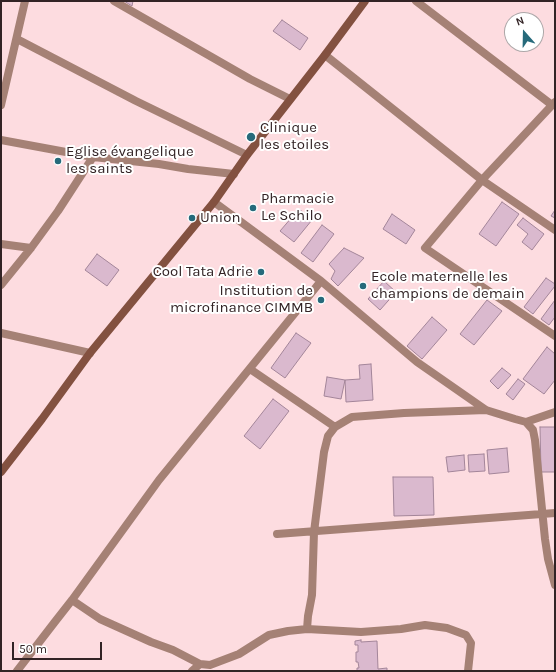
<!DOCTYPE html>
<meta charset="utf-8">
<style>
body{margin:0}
#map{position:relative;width:556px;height:672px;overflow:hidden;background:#fddce0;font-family:Karla,sans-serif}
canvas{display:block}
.frame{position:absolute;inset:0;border:2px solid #322325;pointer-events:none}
.north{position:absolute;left:504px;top:12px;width:40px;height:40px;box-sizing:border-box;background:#fff;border:1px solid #ada7a8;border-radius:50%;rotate:340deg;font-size:11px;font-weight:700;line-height:16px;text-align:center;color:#322325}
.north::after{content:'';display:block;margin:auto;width:14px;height:18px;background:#266a7b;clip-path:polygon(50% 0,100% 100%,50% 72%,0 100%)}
.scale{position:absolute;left:12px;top:642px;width:90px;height:18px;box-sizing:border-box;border:2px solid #322325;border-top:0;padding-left:5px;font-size:12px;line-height:14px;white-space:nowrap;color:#322325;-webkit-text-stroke:3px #fff;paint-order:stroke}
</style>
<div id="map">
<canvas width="556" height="672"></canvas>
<div class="frame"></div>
<div class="north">N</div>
<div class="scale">50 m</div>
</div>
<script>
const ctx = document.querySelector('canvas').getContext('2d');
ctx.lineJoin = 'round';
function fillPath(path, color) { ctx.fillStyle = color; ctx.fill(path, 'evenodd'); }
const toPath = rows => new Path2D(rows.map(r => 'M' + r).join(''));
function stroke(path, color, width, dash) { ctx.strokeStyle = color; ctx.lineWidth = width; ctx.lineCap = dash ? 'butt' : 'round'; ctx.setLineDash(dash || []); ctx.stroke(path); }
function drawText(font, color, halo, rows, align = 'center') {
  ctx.font = font + ' Karla,sans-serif'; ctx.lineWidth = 4; ctx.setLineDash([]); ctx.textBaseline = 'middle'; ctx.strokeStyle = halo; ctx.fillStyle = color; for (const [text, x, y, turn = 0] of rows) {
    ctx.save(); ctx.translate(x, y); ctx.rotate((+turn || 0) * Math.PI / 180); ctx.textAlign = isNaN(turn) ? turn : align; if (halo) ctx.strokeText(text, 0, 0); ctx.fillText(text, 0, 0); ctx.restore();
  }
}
const building = toPath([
 [124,1,133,1,132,6,124,1],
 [282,20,308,38,300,50,273,31,282,20],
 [502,202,519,214,496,246,479,234,502,202],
 [299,209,312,220,294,242,280,231,299,209],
 [555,210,555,218,551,216,555,210],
 [392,214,415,230,406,244,383,229,392,214],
 [523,218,544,234,532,250,522,242,528,234,517,225,523,218],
 [322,225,334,234,313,262,301,253,322,225],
 [344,248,364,258,338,286,331,279,335,271,329,264,344,248],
 [97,254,119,270,107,286,85,270,97,254],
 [546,278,555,284,555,286,533,314,524,307,546,278],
 [384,281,396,292,380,310,368,299,384,281],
 [487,300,502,311,474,345,460,334,487,300],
 [555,300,555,317,549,325,541,319,555,300],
 [432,317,447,330,422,359,407,346,432,317],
 [296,333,311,343,285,378,271,368,296,333],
 [547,347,555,354,555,380,544,394,523,379,547,347],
 [371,364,373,400,346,402,345,380,360,379,359,365,371,364],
 [502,368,511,375,498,389,490,381,502,368],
 [327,377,345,380,341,399,324,396,327,377],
 [518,379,525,384,513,400,506,394,518,379],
 [273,399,289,411,260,449,244,436,273,399],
 [540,427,555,427,555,472,541,472,540,427],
 [507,448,509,472,489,474,487,450,507,448],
 [484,454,485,471,469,472,468,455,484,454],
 [464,455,465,470,448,472,446,457,464,455],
 [393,477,433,477,434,515,394,516,393,477],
 [361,640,361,642,377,641,378,669,387,668,387,671,357,671,357,668,359,668,358,662,356,662,356,652,358,652,358,645,355,645,355,641,361,640]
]);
fillPath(building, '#dab9ce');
stroke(building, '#a38599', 1);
stroke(toPath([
 [114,1,250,79,290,99],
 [416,1,552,105],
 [17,39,136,101,247,155],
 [325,55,482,180,555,230],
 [555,102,482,180,425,248,555,336],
 [1,105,25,1],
 [1,140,93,157,159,164,188,169,234,174],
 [214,202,321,281,417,362,486,410,515,419,526,422,533,430,535,440,545,539,548,559,555,585],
 [1,244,31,248],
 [1,285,31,248,58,211,93,157],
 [1,333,90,353],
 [250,369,335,427],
 [526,422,555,412],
 [277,534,555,513],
 [72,600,100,619,151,642,173,650,200,664],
 [307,629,361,632,401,629,425,625,447,628,466,635,471,643,468,671],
 [17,671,54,623,72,600,159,480,321,281],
 [192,671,200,664,210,665,239,654,269,635,288,631,307,629,308,616,312,595,314,532,324,452,328,436,335,427,352,417,404,413,486,410]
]), '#a58175', 8);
stroke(toPath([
 [1,472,42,419,90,353,214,202,247,155,325,55,365,1]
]), '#835140', 8);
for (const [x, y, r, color] of [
 [251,137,5,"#266a7b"],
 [58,161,4,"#266a7b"],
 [253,208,4,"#266a7b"],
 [192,218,4,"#266a7b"],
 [261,272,4,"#266a7b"],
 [363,286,4,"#266a7b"],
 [321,300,4,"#266a7b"]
]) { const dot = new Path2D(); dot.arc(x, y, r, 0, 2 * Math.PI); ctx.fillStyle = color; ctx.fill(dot); stroke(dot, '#fff', 1.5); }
drawText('15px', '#322325', '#fff', [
 ["Clinique",260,128],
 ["les etoiles",260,145],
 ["Eglise évangelique",66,152],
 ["les saints",66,169],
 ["Pharmacie",261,199],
 ["Le Schilo",261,216],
 ["Union",200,218],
 ["Cool Tata Adrie",253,272,"right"],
 ["Ecole maternelle les",371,277],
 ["champions de demain",371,294],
 ["Institution de",313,291,"right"],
 ["microfinance CIMMB",313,308,"right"]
], 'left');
</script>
